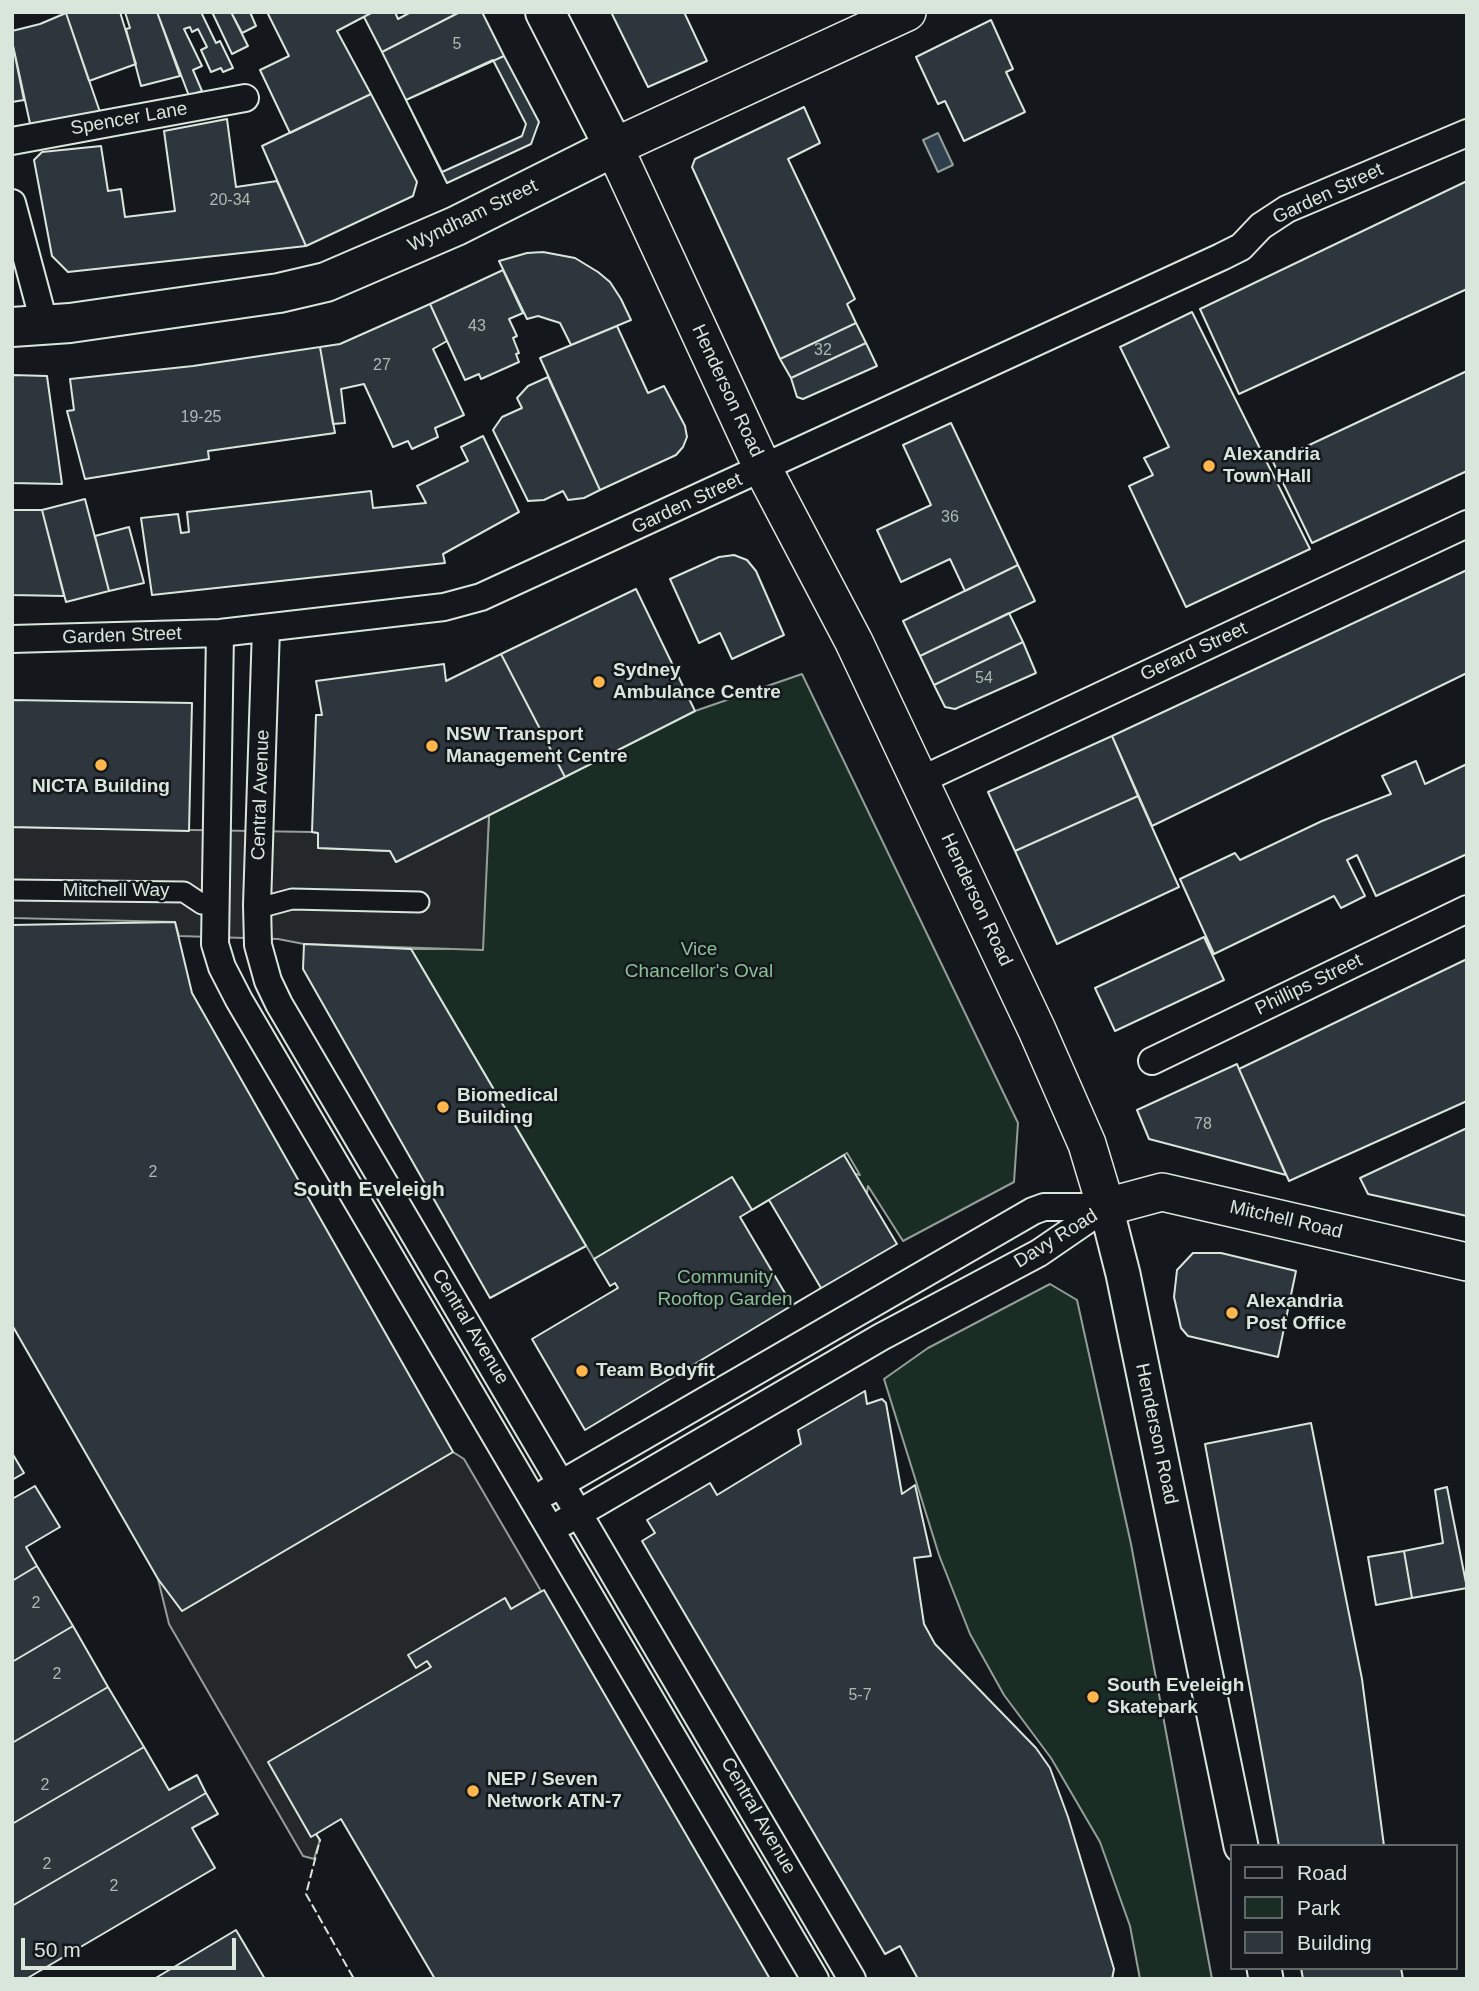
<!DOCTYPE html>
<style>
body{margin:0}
#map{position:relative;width:1479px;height:1991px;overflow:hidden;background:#14181c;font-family:Arial,sans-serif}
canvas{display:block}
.frame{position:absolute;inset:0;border:14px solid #d8e6dc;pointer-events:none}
.legend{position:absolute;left:1230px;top:1844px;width:228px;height:126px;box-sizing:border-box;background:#14181c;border:2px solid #626a69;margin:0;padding:9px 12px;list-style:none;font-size:21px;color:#d8e6dc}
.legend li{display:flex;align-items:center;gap:14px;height:35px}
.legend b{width:35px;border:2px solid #626a69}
.scale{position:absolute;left:21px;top:1938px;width:215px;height:32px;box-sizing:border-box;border:4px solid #d8e6dc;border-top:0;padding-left:9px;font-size:21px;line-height:24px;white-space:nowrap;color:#d8e6dc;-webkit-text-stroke:5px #14181c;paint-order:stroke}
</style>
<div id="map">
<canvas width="1479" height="1991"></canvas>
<div class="frame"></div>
<ul class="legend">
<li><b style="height:9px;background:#14181c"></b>Road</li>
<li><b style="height:19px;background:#1a2d24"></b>Park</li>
<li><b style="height:19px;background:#2c363c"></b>Building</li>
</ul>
<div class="scale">50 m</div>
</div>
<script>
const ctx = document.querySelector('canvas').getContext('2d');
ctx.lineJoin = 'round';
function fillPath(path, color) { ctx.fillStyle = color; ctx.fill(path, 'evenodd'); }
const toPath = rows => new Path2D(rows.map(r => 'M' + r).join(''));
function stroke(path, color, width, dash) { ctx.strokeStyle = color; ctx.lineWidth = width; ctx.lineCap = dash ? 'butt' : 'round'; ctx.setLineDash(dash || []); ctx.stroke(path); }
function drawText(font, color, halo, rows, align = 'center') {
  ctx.font = font + ' Arial,sans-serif'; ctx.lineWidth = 5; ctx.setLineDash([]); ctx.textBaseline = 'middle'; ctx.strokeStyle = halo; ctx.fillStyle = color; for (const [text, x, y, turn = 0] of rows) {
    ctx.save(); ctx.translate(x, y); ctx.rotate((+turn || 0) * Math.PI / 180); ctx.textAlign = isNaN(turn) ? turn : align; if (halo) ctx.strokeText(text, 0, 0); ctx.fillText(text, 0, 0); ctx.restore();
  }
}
const green = toPath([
 [802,674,1018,1123,1014,1182,903,1241,868,1186,866,1198,793,1186,752,1210,732,1177,594,1259,411,949,482,949,489,815,695,711,802,674],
 [847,1153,860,1175,825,1167,847,1153],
 [1050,1284,1077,1300,1131,1544,1212,1979,1140,1979,1130,1926,1100,1842,1051,1758,1004,1695,970,1634,939,1555,884,1379,928,1348,1050,1284]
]);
fillPath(green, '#1a2d24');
stroke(green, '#939e99', 2);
const parking = toPath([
 [489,815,483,950,304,944,278,939,179,936,175,922,12,918,12,827,312,832,318,833,318,848,390,851,396,862,489,815],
 [453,1452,464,1459,541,1591,511,1609,505,1598,420,1648,431,1667,316,1834,320,1840,314,1859,303,1856,169,1624,158,1579,182,1611,453,1452]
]);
fillPath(parking, '#24282b');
stroke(parking, '#939e99', 2);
const water = toPath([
 [938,133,953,165,938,172,923,140,938,133]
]);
fillPath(water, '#2f3f4d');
stroke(water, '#939e99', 2);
const building = toPath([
 [120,12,136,64,89,81,66,13,120,12],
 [125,12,157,12,180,76,141,86,126,29,130,28,125,12],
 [157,12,201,12,216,43,220,41,233,68,223,72,221,68,211,72,201,50,207,47,198,29,192,32,190,27,184,29,202,66,193,70,202,91,189,96,157,12],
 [212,12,231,12,248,46,232,54,212,12],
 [231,12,250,12,256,26,242,33,231,12],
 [267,12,373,12,337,31,371,94,290,133,260,70,289,56,267,12],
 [373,12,395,12,398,19,411,12,460,12,382,52,364,17,373,12],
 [460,12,482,12,504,56,406,100,382,52,460,12],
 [611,12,684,12,707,61,648,87,611,12],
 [66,13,101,115,31,128,12,41,12,31,40,24,66,13],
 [991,20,1013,69,1006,72,1025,112,964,141,945,101,938,104,916,57,991,20],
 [12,41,24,100,12,102,12,41],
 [504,56,539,122,531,144,447,183,406,100,504,56],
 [493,60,526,124,522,136,442,172,406,100,493,60],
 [371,94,417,182,413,196,306,246,262,146,371,94],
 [804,107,820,143,788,159,855,299,847,304,856,323,780,359,692,167,695,159,804,107],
 [227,119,236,187,277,181,306,246,68,272,52,256,34,160,42,152,101,146,108,191,121,189,125,217,175,211,164,131,227,119],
 [1467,181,1467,289,1239,394,1200,309,1467,181],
 [543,252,575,258,598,272,610,282,621,299,631,320,571,345,560,323,538,316,527,319,499,261,527,253,543,252],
 [503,270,523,313,509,319,517,336,513,338,519,353,516,354,519,362,481,379,479,374,465,380,430,304,503,270],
 [430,304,447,341,433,349,464,415,435,428,438,437,412,449,408,441,393,447,364,384,341,389,345,423,333,424,320,347,340,344,430,304],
 [1192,312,1310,549,1186,607,1129,486,1153,475,1144,458,1169,447,1120,347,1192,312],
 [856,323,866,343,791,378,780,359,856,323],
 [617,326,648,393,664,386,685,426,687,437,683,447,676,455,600,490,540,358,617,326],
 [866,343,877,366,803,399,797,397,791,378,866,343],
 [320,347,335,433,208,451,209,459,85,479,67,411,74,410,70,379,193,366,320,347],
 [1467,371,1467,471,1312,543,1273,462,1467,371],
 [12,375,47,376,62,484,12,483,12,375],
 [548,377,600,490,584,498,568,500,563,491,544,500,528,501,493,430,502,417,522,408,517,398,528,386,548,377],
 [951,423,1018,565,965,591,950,559,901,582,877,530,931,505,903,445,951,423],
 [483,436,519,512,443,554,445,563,152,595,141,518,178,514,181,533,189,532,187,512,371,491,373,508,426,503,417,486,468,461,461,447,483,436],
 [85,499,109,591,66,602,42,510,85,499],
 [12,510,42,510,64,596,12,595,12,510],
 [129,527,144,583,109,591,95,536,129,527],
 [734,555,747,560,756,571,784,635,732,659,720,633,699,643,670,579,719,557,734,555],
 [1018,565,1035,601,920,656,903,621,1018,565],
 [1467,570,1467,673,1152,826,1112,736,1467,570],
 [636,589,695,711,565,777,501,654,636,589],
 [1009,613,1023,642,934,685,920,656,1009,613],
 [1023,642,1036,673,955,709,945,707,934,685,1023,642],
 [501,654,565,777,396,862,390,851,318,848,318,833,312,832,316,715,322,715,316,681,444,664,446,681,501,654],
 [12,700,192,703,189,831,12,827,12,700],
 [1112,736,1138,796,1015,851,988,792,1112,736],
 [1416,761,1425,784,1467,764,1467,854,1376,896,1357,855,1347,860,1365,896,1341,908,1334,896,1214,954,1180,879,1235,853,1240,860,1322,821,1391,794,1382,776,1416,761],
 [1138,796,1179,887,1057,944,1015,851,1138,796],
 [175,922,192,993,453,1452,182,1611,158,1579,12,1325,12,925,175,922],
 [1204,937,1224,980,1115,1031,1095,988,1204,937],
 [304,944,411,949,586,1246,490,1298,303,969,304,944],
 [1467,959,1467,1101,1289,1181,1239,1069,1467,959],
 [1237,1064,1239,1069,1286,1175,1149,1139,1137,1110,1237,1064],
 [1467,1128,1467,1216,1368,1194,1360,1178,1467,1128],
 [844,1155,897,1244,792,1305,740,1217,844,1155],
 [732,1177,752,1210,769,1200,821,1288,585,1430,532,1339,618,1288,615,1283,610,1286,594,1259,732,1177],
 [1193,1253,1221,1253,1296,1271,1278,1357,1188,1336,1181,1328,1174,1297,1177,1270,1193,1253],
 [865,1391,867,1404,882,1399,886,1403,902,1494,915,1485,931,1556,914,1558,924,1624,935,1644,1036,1748,1050,1768,1068,1817,1114,1969,1112,1979,918,1979,900,1946,885,1954,642,1541,655,1533,647,1520,710,1483,717,1495,801,1444,798,1430,865,1391],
 [1311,1423,1362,1679,1384,1846,1279,1846,1205,1444,1311,1423],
 [12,1453,24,1473,12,1480,12,1453],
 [35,1486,60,1527,26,1547,37,1566,12,1581,12,1499,35,1486],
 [1447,1487,1467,1588,1412,1598,1404,1551,1443,1543,1435,1490,1447,1487],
 [1404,1551,1412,1598,1376,1605,1368,1557,1404,1551],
 [37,1566,73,1626,12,1662,12,1581,37,1566],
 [544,1590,770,1979,435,1979,341,1819,311,1837,268,1762,431,1667,427,1661,416,1668,408,1655,505,1598,511,1609,544,1590],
 [73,1626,108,1687,12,1743,12,1662,73,1626],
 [108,1687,144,1747,12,1824,12,1743,108,1687],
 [144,1747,169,1790,197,1775,206,1793,12,1906,12,1824,144,1747],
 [206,1793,218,1814,192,1828,215,1868,26,1979,12,1979,12,1906,206,1793],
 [236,1930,265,1979,154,1979,236,1930],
 [1301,1968,1401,1968,1403,1979,1303,1979,1301,1968]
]);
fillPath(building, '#2c363c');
stroke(building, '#d8e6dc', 2);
const pedestrian = toPath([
 [12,890,184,892,202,904,215,904],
 [266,906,292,899,419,902]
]);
const minor = toPath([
 [12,141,245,98],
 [12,203,45,326],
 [266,628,257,905,258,945,268,981,279,1004,852,1979],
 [220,633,215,944,222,967,239,1000,815,1979],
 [12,639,220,633,444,607,481,597,1221,257,1241,247,1261,226,1287,209,1467,133],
 [921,780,1467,524],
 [1152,1061,1467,909],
 [547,1492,1033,1211,1044,1207,1106,1207],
 [564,1522,881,1337,1039,1253,1106,1207]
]);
const tertiary = toPath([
 [1106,1207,1123,1274,1241,1846],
 [1264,1968,1266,1979]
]);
const secondary = toPath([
 [907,12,614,147,763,469,854,642,1037,1030,1087,1144,1106,1207,1162,1192,1467,1262]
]);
const primary = toPath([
 [12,327,70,323,279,293,326,282,456,226,614,147,545,12]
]);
stroke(pedestrian, '#d8e6dc', 23);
stroke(minor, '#d8e6dc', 30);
stroke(tertiary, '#d8e6dc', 37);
stroke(secondary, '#d8e6dc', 40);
stroke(primary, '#d8e6dc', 42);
stroke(pedestrian, '#14181c', 19);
stroke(minor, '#14181c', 26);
stroke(tertiary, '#14181c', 33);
stroke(secondary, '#14181c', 37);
stroke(primary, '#14181c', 38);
stroke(toPath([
 [316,1834,320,1840,306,1894,354,1979]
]), '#d8e6dc', 2, [9, 3.5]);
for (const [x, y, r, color] of [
 [1209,466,7,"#ffb74d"],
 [599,682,7,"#ffb74d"],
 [432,746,7,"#ffb74d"],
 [101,765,7,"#ffb74d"],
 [443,1107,7,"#ffb74d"],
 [1232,1313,7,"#ffb74d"],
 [582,1371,7,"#ffb74d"],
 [1093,1697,7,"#ffb74d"],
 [473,1791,7,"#ffb74d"]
]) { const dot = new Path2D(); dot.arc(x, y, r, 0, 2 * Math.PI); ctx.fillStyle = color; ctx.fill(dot); stroke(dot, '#14181c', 2.5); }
drawText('16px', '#adbab4', null, [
 ["5",457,45],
 ["20-34",230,201],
 ["43",477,327],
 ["32",823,351],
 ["27",382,366],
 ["19-25",201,418],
 ["36",950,518],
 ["54",984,679],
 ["78",1203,1125],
 ["2",153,1173],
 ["2",36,1604],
 ["2",57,1675],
 ["5-7",860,1696],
 ["2",45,1786],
 ["2",47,1865],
 ["2",114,1887]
]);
drawText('19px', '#d8e6dc', '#14181c', [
 ["Spencer Lane",129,119,-10],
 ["Garden Street",1328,194,-25],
 ["Wyndham Street",473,216,-26],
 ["Henderson Road",727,391,65],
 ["Garden Street",687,504,-25],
 ["Garden Street",122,636,-2],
 ["Gerard Street",1194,652,-25],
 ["Central Avenue",261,795,-88],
 ["Mitchell Way",116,891],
 ["Henderson Road",976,900,65],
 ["Phillips Street",1309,985,-26],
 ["Mitchell Road",1286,1220,13],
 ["Davy Road",1056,1239,-32],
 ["Central Avenue",470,1327,59],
 ["Henderson Road",1156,1434,78],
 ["Central Avenue",758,1816,60]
]);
drawText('bold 19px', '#d8e6dc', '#14181c', [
 ["Alexandria",1223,455],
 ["Town Hall",1223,477],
 ["Sydney",613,671],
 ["Ambulance Centre",613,693],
 ["NSW Transport",446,735],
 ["Management Centre",446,757],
 ["NICTA Building",101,787,"center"],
 ["Biomedical",457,1096],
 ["Building",457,1118],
 ["Alexandria",1246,1302],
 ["Post Office",1246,1324],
 ["Team Bodyfit",596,1371],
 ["South Eveleigh",1107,1686],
 ["Skatepark",1107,1708],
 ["NEP / Seven",487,1780],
 ["Network ATN-7",487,1802]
], 'left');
drawText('19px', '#8ac095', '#14181c', [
 ["Vice",699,950],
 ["Chancellor's Oval",699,972],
 ["Community",725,1278],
 ["Rooftop Garden",725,1300]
]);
drawText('bold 21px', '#d8e6dc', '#14181c', [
 ["South Eveleigh",369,1190]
]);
</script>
